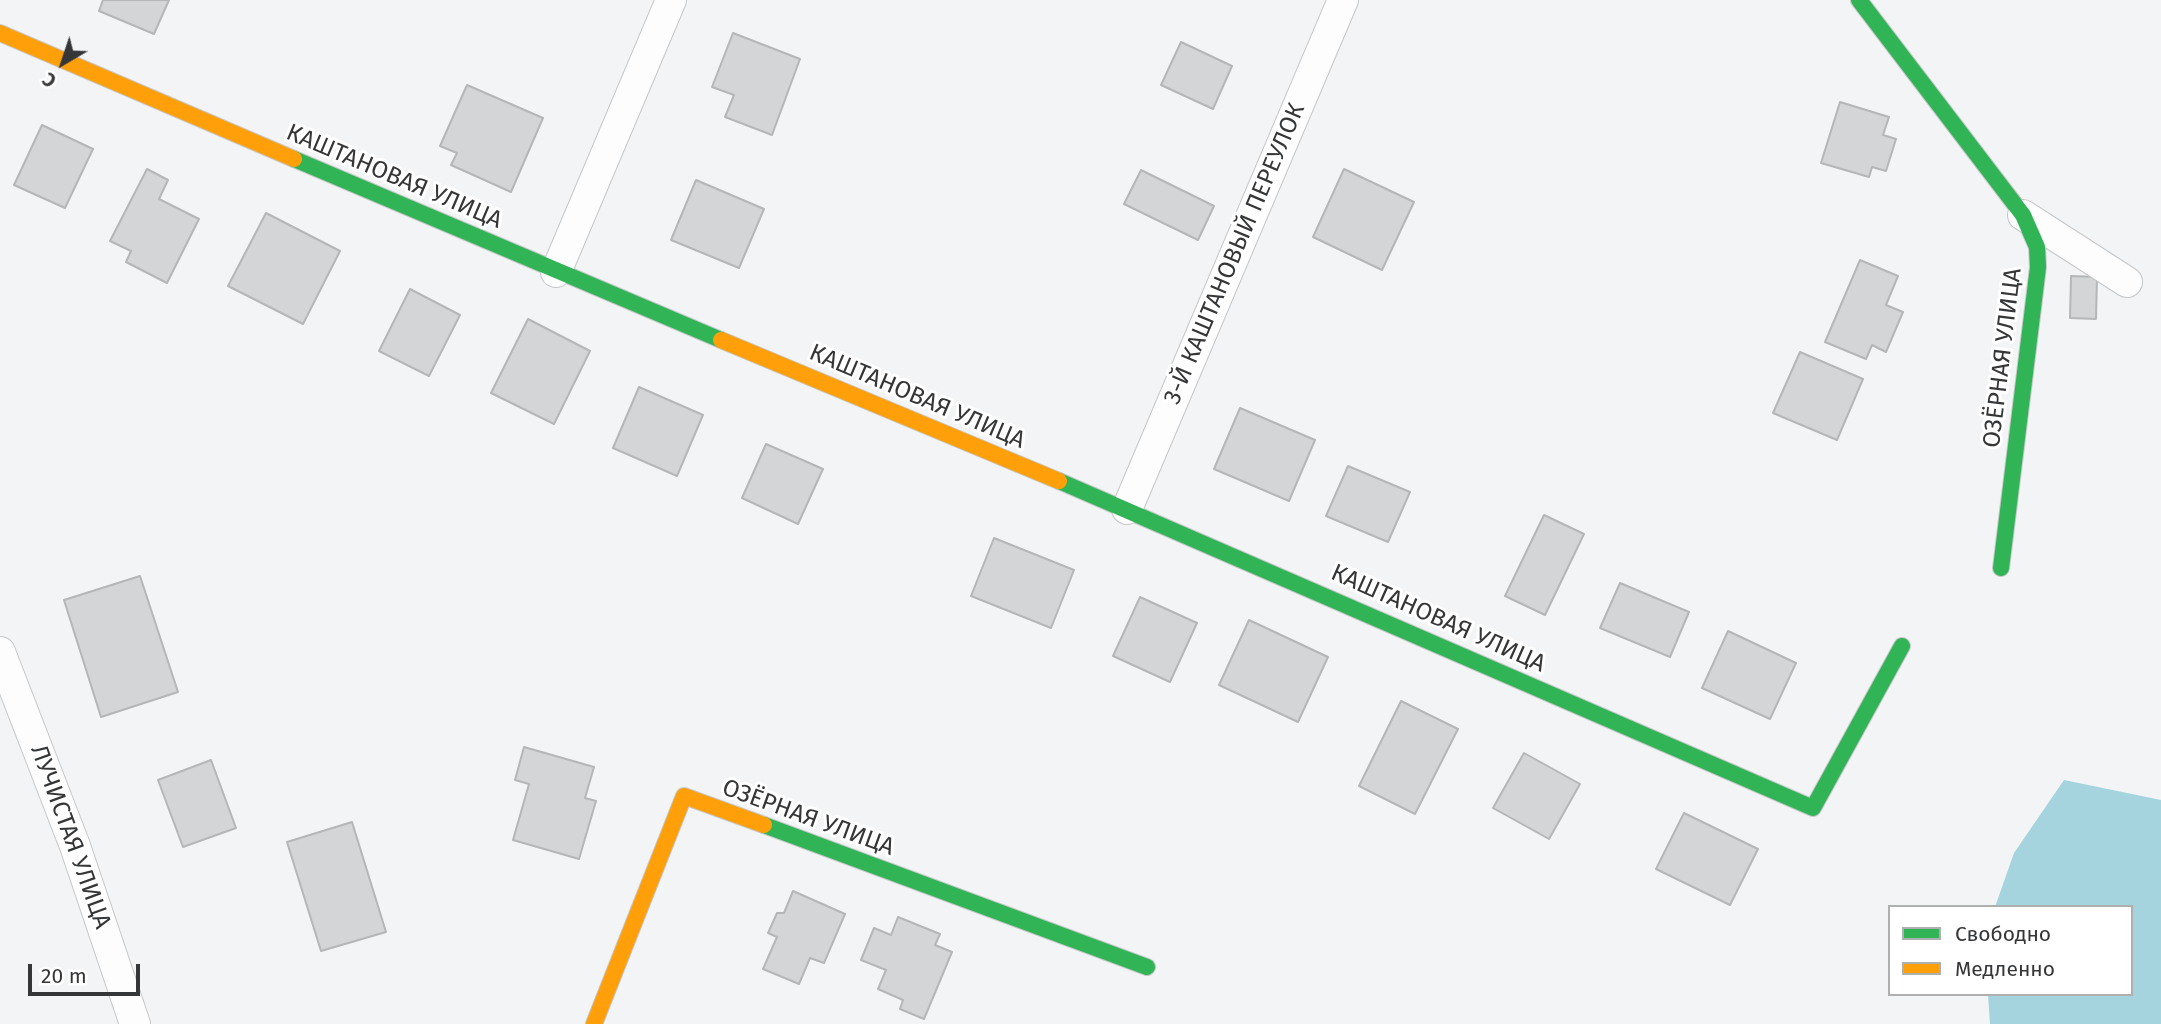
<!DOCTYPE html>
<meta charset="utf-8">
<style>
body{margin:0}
#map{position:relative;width:2161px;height:1024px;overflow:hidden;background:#f2f4f6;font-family:"Fira Sans",sans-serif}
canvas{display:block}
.legend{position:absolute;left:1888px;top:905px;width:245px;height:91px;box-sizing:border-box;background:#fff;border:2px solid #aeafaf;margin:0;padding:9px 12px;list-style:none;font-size:21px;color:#353638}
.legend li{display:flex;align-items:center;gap:14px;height:35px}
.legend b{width:35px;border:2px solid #aeafaf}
.north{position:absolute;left:28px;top:28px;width:70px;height:70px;-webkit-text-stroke:5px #fff;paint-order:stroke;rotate:219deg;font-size:19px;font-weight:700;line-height:28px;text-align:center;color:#353638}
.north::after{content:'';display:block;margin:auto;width:24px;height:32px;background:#353638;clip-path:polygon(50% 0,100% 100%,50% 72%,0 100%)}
.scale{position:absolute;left:28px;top:964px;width:112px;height:32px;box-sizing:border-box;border:4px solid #353638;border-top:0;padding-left:9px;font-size:21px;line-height:24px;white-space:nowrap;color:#353638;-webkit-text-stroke:5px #fff;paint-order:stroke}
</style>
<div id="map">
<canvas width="2161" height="1024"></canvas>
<ul class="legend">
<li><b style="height:9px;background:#30b455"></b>Свободно</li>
<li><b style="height:9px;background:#ff9f0a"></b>Медленно</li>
</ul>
<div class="north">С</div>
<div class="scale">20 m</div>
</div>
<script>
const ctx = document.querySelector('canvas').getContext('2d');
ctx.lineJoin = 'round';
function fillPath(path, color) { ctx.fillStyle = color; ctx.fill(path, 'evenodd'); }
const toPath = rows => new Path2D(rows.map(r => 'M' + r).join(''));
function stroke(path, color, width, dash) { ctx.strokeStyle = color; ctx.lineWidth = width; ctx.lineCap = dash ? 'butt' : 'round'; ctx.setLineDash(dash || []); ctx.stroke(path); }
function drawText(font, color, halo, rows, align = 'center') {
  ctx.font = font + ' "Fira Sans",sans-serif'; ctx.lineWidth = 6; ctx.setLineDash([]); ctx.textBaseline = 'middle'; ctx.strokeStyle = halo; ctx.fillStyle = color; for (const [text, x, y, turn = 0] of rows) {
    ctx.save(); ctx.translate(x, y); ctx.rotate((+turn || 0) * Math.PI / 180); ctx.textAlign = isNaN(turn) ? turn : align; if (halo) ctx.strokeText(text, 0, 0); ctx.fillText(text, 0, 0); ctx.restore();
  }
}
fillPath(toPath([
 [2064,780,2161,800,2161,1024,1990,1024,1988,994,2131,994,2131,907,1995,907,2014,853]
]), '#a5d4de');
const building = toPath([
 [103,0,169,0,154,34,99,11,103,0],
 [733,33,800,59,772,135,725,117,734,95,712,87,733,33],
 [1181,42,1232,66,1213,109,1161,85,1181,42],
 [467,85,543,118,511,192,451,165,457,153,440,146,467,85],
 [1840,102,1889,117,1883,135,1896,139,1886,171,1872,167,1869,177,1821,163,1840,102],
 [42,125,93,149,65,208,14,185,42,125],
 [147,169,168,180,159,199,199,219,167,283,126,262,131,251,110,241,147,169],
 [1344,169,1414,202,1382,270,1313,237,1344,169],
 [1141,170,1214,206,1198,240,1124,204,1141,170],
 [696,180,764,209,739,268,671,240,696,180],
 [266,213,340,251,303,324,228,286,266,213],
 [1860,260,1898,276,1886,305,1903,312,1886,352,1872,345,1866,359,1825,342,1860,260],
 [2071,276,2097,277,2096,319,2070,318,2071,276],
 [410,289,460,315,429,376,379,351,410,289],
 [528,319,590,351,554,424,491,393,528,319],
 [1800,352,1863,379,1837,440,1773,413,1800,352],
 [639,387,703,415,677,476,613,448,639,387],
 [1240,408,1315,440,1289,501,1214,469,1240,408],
 [766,444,823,469,798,524,742,498,766,444],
 [1348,466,1410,492,1388,542,1326,516,1348,466],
 [1544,515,1584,534,1545,615,1505,596,1544,515],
 [994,538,1074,570,1051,628,971,596,994,538],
 [140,576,178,692,101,717,64,600,140,576],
 [1620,583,1689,612,1670,657,1600,628,1620,583],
 [1140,597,1197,623,1170,682,1113,656,1140,597],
 [1249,620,1328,657,1298,722,1219,685,1249,620],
 [1728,631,1796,663,1770,719,1702,688,1728,631],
 [1401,701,1458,729,1415,814,1359,786,1401,701],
 [524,747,594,767,585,798,596,801,579,859,513,840,529,784,515,780,524,747],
 [1524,753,1580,784,1549,839,1493,808,1524,753],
 [211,760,236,828,183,847,158,780,211,760],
 [1684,813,1758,849,1730,905,1656,869,1684,813],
 [352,822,386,932,321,951,287,842,352,822],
 [793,891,845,914,824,963,810,958,799,984,763,969,777,937,768,933,777,913,784,913,793,891],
 [898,917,940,934,935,945,952,952,924,1019,900,1009,903,1000,878,989,886,970,861,960,874,928,891,935,898,917]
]);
fillPath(building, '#d4d5d7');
stroke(building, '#b5b6b7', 2);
const street = toPath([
 [2023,215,2127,282],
 [556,272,671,0],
 [1127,509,1343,0],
 [0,652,75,846,135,1024]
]);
const fast = toPath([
 [1859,0,2023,215,2037,247,2038,267,2001,568],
 [294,159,721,340],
 [1059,481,1813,808,1902,646],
 [764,825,1147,967]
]);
const slow = toPath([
 [0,33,294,159],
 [721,340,1059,481],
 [594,1024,684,796,764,825]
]);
stroke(street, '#c6c7c9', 32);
stroke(fast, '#c6c7c9', 18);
stroke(slow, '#c6c7c9', 18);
stroke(street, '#fdfdfe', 30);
stroke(fast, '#30b455', 16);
stroke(slow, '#ff9f0a', 16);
drawText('24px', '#353638', '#fff', [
 ["КАШТАНОВАЯ УЛИЦА",394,177,23],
 ["3-Й КАШТАНОВЫЙ ПЕРЕУЛОК",1235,254,-67],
 ["ОЗЁРНАЯ УЛИЦА",2003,358,-83],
 ["КАШТАНОВАЯ УЛИЦА",917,397,23],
 ["КАШТАНОВАЯ УЛИЦА",1438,619,24],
 ["ОЗЁРНАЯ УЛИЦА",808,818,20],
 ["ЛУЧИСТАЯ УЛИЦА",70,837,70]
]);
</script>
